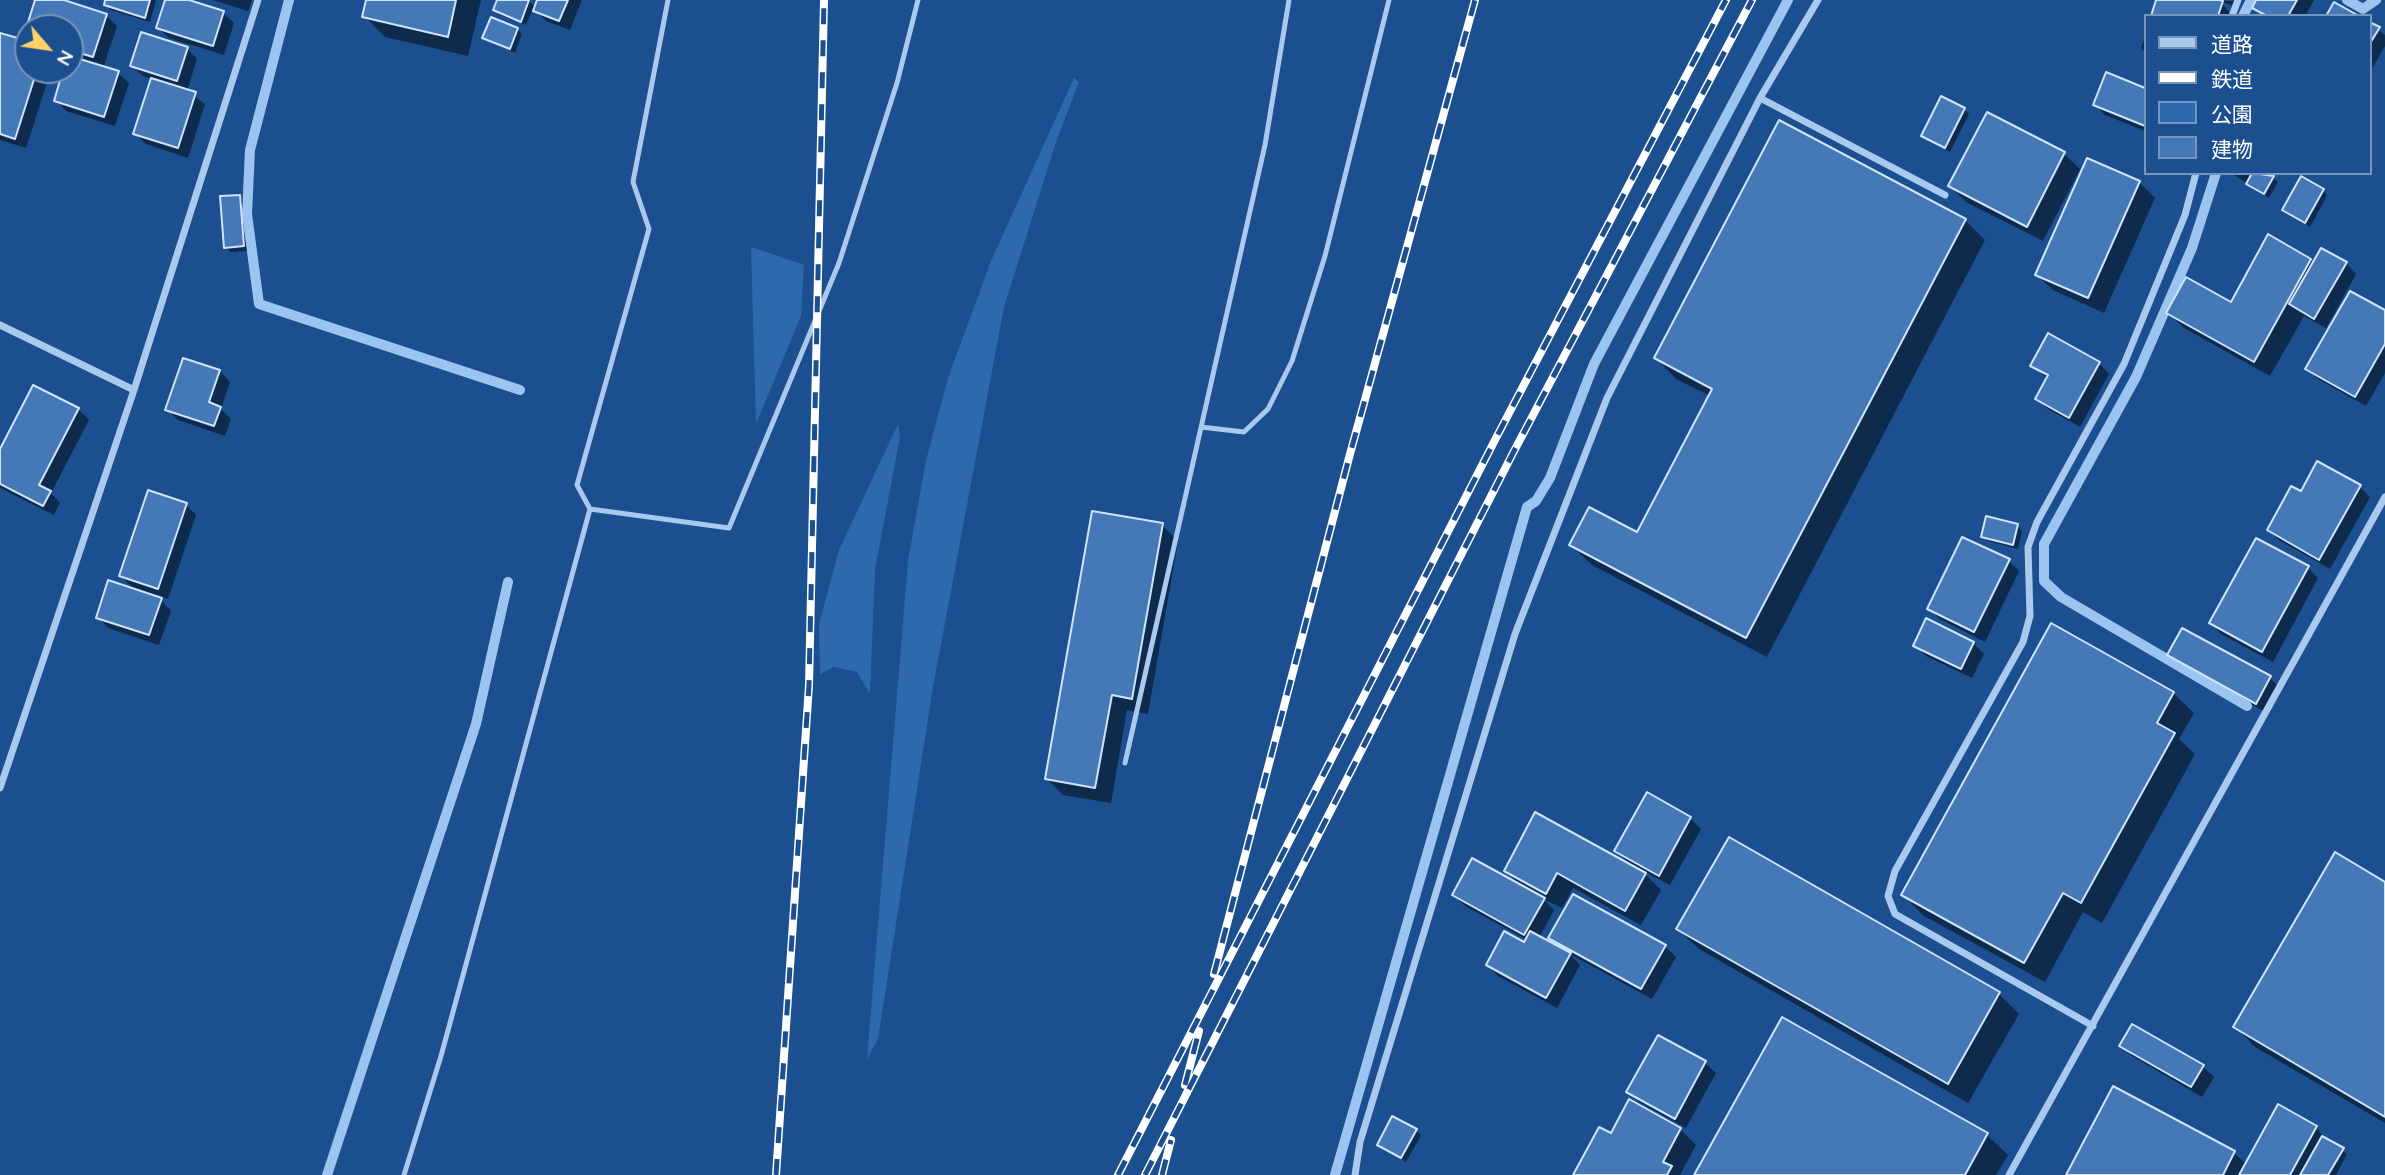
<!DOCTYPE html>
<meta charset="utf-8">
<style>
body{margin:0}
#map{position:relative;width:2385px;height:1175px;overflow:hidden;background:#1b4f8f;font-family:Quicksand,"Noto Sans JP",sans-serif}
canvas{display:block}
.legend{position:absolute;left:2144px;top:14px;width:228px;height:161px;box-sizing:border-box;background:#1b4f8f;border:2px solid #7695bc;margin:0;padding:9px 12px;list-style:none;font-size:21px;color:#fff}
.legend li{display:flex;align-items:center;gap:14px;height:35px}
.legend b{width:35px;border:2px solid #7695bc}
.north{position:absolute;left:14px;top:14px;width:70px;height:70px;box-sizing:border-box;background:#1b4f8f;border:2px solid #7695bc;border-radius:50%;rotate:119deg;font-size:19px;font-weight:700;line-height:28px;text-align:center;color:#fff}
.north::after{content:'';display:block;margin:auto;width:24px;height:32px;background:#ffd166;clip-path:polygon(50% 0,100% 100%,50% 72%,0 100%)}
</style>
<div id="map">
<canvas width="2385" height="1175"></canvas>
<ul class="legend">
<li><b style="height:9px;background:#a9c9ee"></b>道路</li>
<li><b style="height:9px;background:#fff"></b>鉄道</li>
<li><b style="height:19px;background:#2e69ad"></b>公園</li>
<li><b style="height:19px;background:#4478b7"></b>建物</li>
</ul>
<div class="north">N</div>
</div>
<script>
const ctx = document.querySelector('canvas').getContext('2d');
ctx.lineJoin = 'round';
function fillPath(path, color) { ctx.fillStyle = color; ctx.fill(path, 'evenodd'); }
const toPath = rows => new Path2D(rows.map(r => 'M' + r).join(''));
function stroke(path, color, width, dash) { ctx.strokeStyle = color; ctx.lineWidth = width; ctx.lineCap = dash ? 'butt' : 'round'; ctx.setLineDash(dash || []); ctx.stroke(path); }
fillPath(toPath([
 [1074,78,1079,82,1057,139,1004,307,933,687,878,1039,867,1059,908,561,926,460,948,378,991,261],
 [751,247,804,265,801,316,756,424],
 [898,424,900,436,875,570,870,694,857,672,834,667,820,674,819,624,839,550]
]), '#2e69ad');
fillPath(toPath([
 [37,0,58,0,106,15,117,26,103,68,118,73,129,83,115,126,66,111,56,100,65,70,70,70,70,28,28,28],
 [107,0,156,0,150,22,111,10,106,5],
 [167,0,183,0,223,13,234,23,224,55,169,38,158,27],
 [213,0,252,0,248,11],
 [368,0,481,0,468,56,385,37,364,16],
 [499,0,528,0,536,8,539,0,582,0,570,30,546,21,533,8,526,25,500,15,495,10],
 [2158,0,2231,1,2236,0,2234,6,2221,2,2232,16,2153,16],
 [2258,0,2314,0,2305,16,2263,16,2254,7],
 [2369,24,2385,35,2385,46,2369,74],
 [517,29,522,34,515,53,484,37],
 [0,34,28,43,28,70,51,70,26,148,0,140],
 [2145,37,2145,52,2141,48],
 [187,48,197,59,187,91,205,104,188,158,146,144,135,134,152,79,143,76,132,66],
 [2107,74,2145,90,2145,131,2105,115,2095,105],
 [1964,109,1969,114,1950,152,1923,136],
 [2064,154,2080,169,2043,241,1966,202,1950,186],
 [2231,173,2267,173,2278,182,2269,198],
 [2139,182,2155,198,2104,313,2053,290,2037,275],
 [2323,190,2327,195,2310,227,2284,210],
 [239,197,244,201,248,251,231,252,226,247],
 [1965,220,1985,240,1767,657,1592,565,1571,545,1638,535,1710,396,1676,379,1656,358],
 [2310,260,2314,264,2346,263,2356,274,2326,328,2304,316,2270,376,2184,328,2168,312,2231,305],
 [2385,312,2385,373,2366,406,2318,379,2308,369],
 [184,360,220,371,230,382,221,409,231,419,225,436,178,420,167,409],
 [2099,363,2109,374,2080,427,2048,409,2037,399,2048,379,2032,365],
 [78,409,89,420,51,493,60,503,54,515,0,488,0,453],
 [2360,487,2370,497,2330,569,2279,540,2269,530],
 [186,505,196,515,168,599,150,593,149,596,161,600,171,611,159,645,108,628,98,617,137,592,121,576],
 [1162,525,1178,541,1148,714,1127,710,1111,803,1063,795,1047,779],
 [2017,526,2022,531,2018,549,1988,541,1983,537],
 [2009,561,2019,571,1985,642,1940,619,1929,609],
 [2308,568,2318,578,2273,662,2221,634,2211,623],
 [1973,643,1984,654,1972,678,1926,656,1915,645],
 [2169,655,2270,678,2280,688,2267,713,2180,665],
 [2173,693,2194,713,2179,739,2195,754,2102,923,2083,912,2045,982,1924,916,1903,895],
 [1690,818,1701,829,1670,885,1641,870,1661,890,1641,925,1573,888,1562,908,1543,899,1554,910,1539,938,1561,949,1550,938,1665,946,1676,957,1652,999,1570,954,1580,965,1557,1008,1498,976,1488,965,1527,940,1465,906,1454,895,1522,887,1506,871,1631,865,1616,851],
 [2385,884,2385,1123,2255,1047,2235,1026],
 [1678,929,1999,994,2019,1014,1968,1103,1699,949],
 [1658,1037,1705,1063,1716,1073,1686,1128,1639,1102,1629,1092],
 [2121,1046,2203,1067,2214,1077,2202,1097,2132,1056],
 [2114,1088,2234,1153,2247,1165,2316,1127,2326,1140,2347,1154,2336,1175,2068,1175],
 [1630,1102,1680,1129,1696,1145,1680,1175,1575,1175,1612,1136],
 [1416,1131,1421,1135,1406,1162,1379,1145],
 [1987,1135,2008,1155,1996,1175,1696,1175]
]), '#0007');
stroke(toPath([
 [289,0,250,150,247,214,259,304,520,390],
 [2347,0,2363,9,2376,0],
 [2243,16,2251,0],
 [2216,173,2192,248,2136,377,2044,544,2044,581,2061,597,2247,706],
 [327,1175,476,724,508,582],
 [1335,1175,1527,507,1536,501,1550,478,1594,364,1788,0]
]), '#9cc4f0', 10);
const building = toPath([
 [35,0,64,0,107,14,93,57,70,50,70,28,28,28,28,36,24,35,35,0],
 [105,0,150,0,145,18,104,5,105,0],
 [165,0,189,0,224,11,213,46,156,28,165,0],
 [366,0,456,0,448,37,362,17,366,0],
 [497,0,529,0,521,22,493,10,497,0],
 [537,0,568,0,559,21,533,11,537,0],
 [2156,0,2220,0,2223,1,2218,16,2151,16,2156,0],
 [2256,0,2297,0,2288,16,2267,16,2252,8,2256,0],
 [2334,2,2359,16,2326,16,2334,2],
 [491,17,518,28,510,49,482,38,491,17],
 [2369,22,2380,27,2369,45,2369,22],
 [141,32,188,47,177,81,130,66,141,32],
 [0,33,28,41,28,70,37,70,15,139,0,134,0,33],
 [70,56,119,71,104,117,54,101,63,70,70,70,70,56],
 [2106,72,2145,88,2145,126,2093,105,2106,72],
 [151,78,196,92,178,148,133,134,151,78],
 [1941,96,1965,108,1945,148,1921,136,1941,96],
 [1987,112,2065,152,2027,227,1948,186,1987,112],
 [1779,120,1966,219,1746,638,1569,545,1589,507,1637,532,1712,389,1654,358,1779,120],
 [2087,158,2140,181,2088,298,2035,275,2087,158],
 [2252,173,2274,176,2264,194,2246,184,2252,173],
 [2301,176,2324,189,2305,223,2282,210,2301,176],
 [240,195,244,246,224,248,220,196,240,195],
 [2268,234,2311,259,2254,362,2166,313,2186,277,2231,302,2268,234],
 [2321,248,2347,262,2314,319,2289,304,2321,248],
 [2350,291,2385,310,2385,344,2355,397,2305,369,2350,291],
 [2048,333,2100,362,2069,418,2035,399,2048,375,2030,366,2048,333],
 [183,358,220,370,209,402,221,407,214,426,165,410,183,358],
 [33,385,79,408,39,485,51,491,43,506,0,484,0,449,33,385],
 [2317,461,2361,485,2319,560,2267,530,2291,486,2301,491,2317,461],
 [148,490,187,503,158,589,119,576,148,490],
 [1092,511,1163,523,1132,699,1112,695,1095,788,1045,779,1092,511],
 [1986,516,2018,524,2013,545,1981,537,1986,516],
 [1962,537,2010,559,1974,632,1927,609,1962,537],
 [2256,538,2309,566,2262,652,2209,623,2256,538],
 [108,580,162,598,149,635,96,618,108,580],
 [1926,618,1974,642,1961,669,1913,646,1926,618],
 [2051,623,2174,692,2157,723,2175,733,2081,903,2063,893,2024,963,1901,895,2051,623],
 [2182,628,2271,676,2256,704,2167,655,2182,628],
 [1647,792,1691,817,1659,876,1614,851,1647,792],
 [1535,812,1646,873,1625,911,1557,873,1546,894,1504,871,1535,812],
 [1729,837,2000,992,1948,1084,1676,929,1729,837],
 [2335,852,2385,882,2385,1117,2233,1027,2335,852],
 [1472,858,1545,898,1524,935,1452,895,1472,858],
 [1573,894,1666,945,1641,989,1548,938,1573,894],
 [1504,931,1524,942,1530,931,1571,953,1546,998,1486,965,1504,931],
 [1782,1017,1988,1133,1965,1175,1694,1175,1782,1017],
 [2132,1024,2204,1065,2191,1087,2119,1046,2132,1024],
 [1658,1035,1706,1061,1675,1119,1626,1092,1658,1035],
 [2113,1086,2235,1151,2223,1175,2066,1175,2113,1086],
 [1629,1099,1681,1128,1663,1162,1672,1166,1667,1175,1573,1175,1599,1127,1611,1133,1629,1099],
 [2278,1104,2317,1126,2290,1175,2239,1175,2278,1104],
 [1392,1116,1417,1129,1401,1158,1377,1145,1392,1116],
 [2322,1136,2344,1148,2328,1175,2300,1175,2322,1136]
]);
fillPath(building, '#4478b7');
stroke(building, '#cfe3fa', 2);
stroke(toPath([
 [668,0,633,182,649,229,577,485,590,509,729,528,839,263,897,83,918,0],
 [1201,427,1244,432,1268,409,1292,361,1325,256,1389,0],
 [1125,763,1265,145,1289,0],
 [404,1175,441,1056,590,509]
]), '#a9c9ee', 5);
stroke(toPath([
 [2232,16,2238,0],
 [1760,98,1945,195],
 [0,325,134,390],
 [0,788,134,390,258,0],
 [2093,1026,1895,914,1888,896,1895,871,2023,642,2030,616,2028,547,2037,522,2124,364,2185,215,2196,173],
 [1355,1175,1360,1142,1515,634,1607,398,1760,98,1818,0],
 [2009,1175,2385,497]
]), '#a9c9ee', 7);
const rail = toPath([
 [1214,974,1350,454,1475,0],
 [1185,1085,1199,1031],
 [776,1175,809,685,824,0],
 [1118,1175,1496,438,1726,0],
 [1145,1175,1513,453,1752,0],
 [1162,1175,1171,1140]
]);
stroke(rail, '#fff', 8);
stroke(rail, '#1b4f8f', 5, [16]);
</script>
